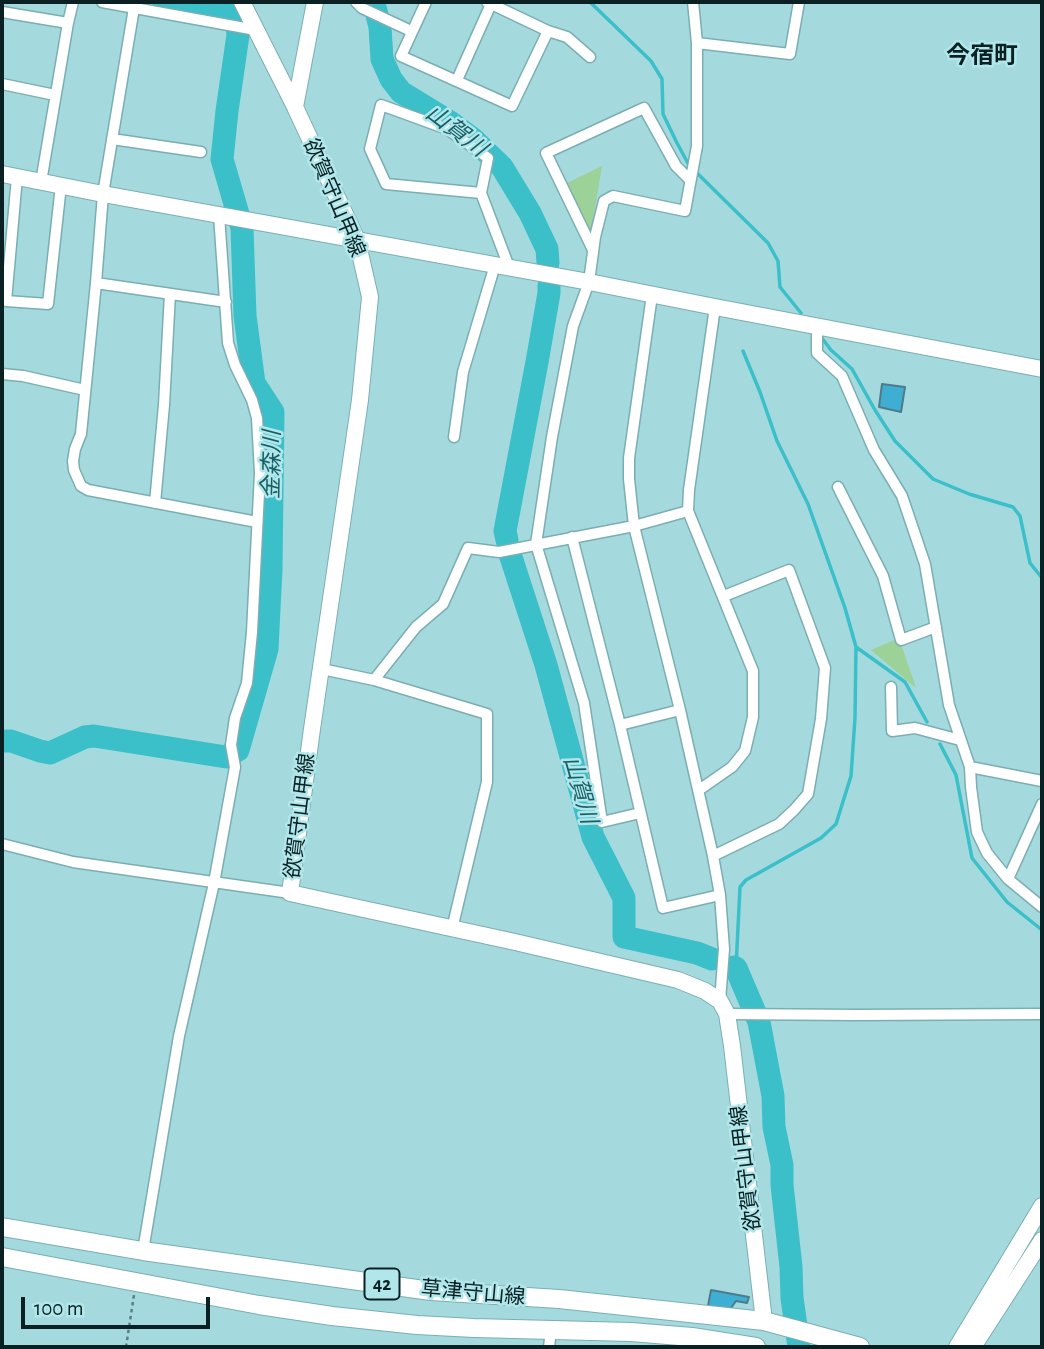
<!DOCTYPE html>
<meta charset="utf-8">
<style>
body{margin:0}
#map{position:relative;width:1044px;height:1349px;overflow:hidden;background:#a4dade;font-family:"Alegreya Sans",sans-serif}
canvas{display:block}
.frame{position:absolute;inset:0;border:4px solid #0a2022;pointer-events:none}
.scale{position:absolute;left:21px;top:1297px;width:189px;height:32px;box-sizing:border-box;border:4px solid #0a2022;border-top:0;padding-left:9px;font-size:21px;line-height:24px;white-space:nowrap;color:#0a2022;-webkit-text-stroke:5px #b1e7eb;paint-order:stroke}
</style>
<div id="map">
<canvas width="1044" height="1349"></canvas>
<div class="frame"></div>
<div class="scale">100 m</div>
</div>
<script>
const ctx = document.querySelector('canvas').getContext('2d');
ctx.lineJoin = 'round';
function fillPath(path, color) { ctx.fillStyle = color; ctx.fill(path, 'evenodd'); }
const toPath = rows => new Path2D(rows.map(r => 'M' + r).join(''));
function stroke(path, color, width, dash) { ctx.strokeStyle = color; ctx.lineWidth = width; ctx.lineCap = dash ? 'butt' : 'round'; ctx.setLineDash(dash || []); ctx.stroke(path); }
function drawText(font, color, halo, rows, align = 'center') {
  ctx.font = font + ' "Alegreya Sans","Noto Sans JP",sans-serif'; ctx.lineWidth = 5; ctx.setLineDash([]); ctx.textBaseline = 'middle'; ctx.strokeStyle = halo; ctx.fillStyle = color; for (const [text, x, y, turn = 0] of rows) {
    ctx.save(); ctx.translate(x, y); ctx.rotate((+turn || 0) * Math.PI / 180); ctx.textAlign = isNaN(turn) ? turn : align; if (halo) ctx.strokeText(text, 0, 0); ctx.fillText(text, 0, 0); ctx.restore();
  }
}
fillPath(toPath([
 [602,166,591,232,565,184],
 [899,638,916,688,871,650]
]), '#9cd197');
stroke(toPath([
 [590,2,651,61,662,79,663,114,677,143,690,167],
 [696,172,768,243,778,261,780,287,801,313],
 [821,337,831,350,852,369,875,410,895,441,933,479,969,494,1013,507,1020,516,1030,563,1042,578],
 [856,647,905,682,927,722],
 [940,744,956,775,972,858,1007,902,1042,930],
 [736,968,740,887,746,880,821,838,836,824,851,776,855,718,856,647,845,608,808,504,777,441,760,392,743,351]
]), '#3bbfc9', 3.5);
stroke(toPath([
 [370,2,375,7,380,27,382,59,391,79,401,92,450,122,473,139,502,167,530,213,547,249,548,263],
 [507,540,505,531,537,362,549,293,549,286],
 [510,554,546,665,593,837,624,898,624,937,697,953,712,959],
 [2,741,11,741,40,751,50,753,85,737,94,736,226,757,238,750,267,649,271,569,273,412,254,383,245,316,242,228,222,159,227,111,238,35,236,15,164,2],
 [734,967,736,968,759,1022,773,1096,774,1127,782,1165,782,1185,791,1267,792,1298,799,1347]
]), '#3bbfc9', 23);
const building = toPath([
 [882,384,905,387,901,412,879,407,882,384],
 [711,1290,749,1297,747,1303,736,1301,729,1311,708,1306,711,1290]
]);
fillPath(building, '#3eafd2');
stroke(building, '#4e7b8b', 2);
const street = toPath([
 [102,2,256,30],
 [135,2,103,194,96,283,81,434,75,449,73,461,74,470,81,486,88,490,257,522],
 [356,2,362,8,411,31],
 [426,2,401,56,512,106,548,31],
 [487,2,548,31,567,37,590,57],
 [2,12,68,23],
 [697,43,790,54,799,2],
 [457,80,491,4],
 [2,84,55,95],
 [112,139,201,152],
 [17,177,6,301,48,304,61,185],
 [41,182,68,23,73,2],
 [481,193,386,184,370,149,381,105,447,129,488,158,481,193,509,267],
 [593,250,546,153,644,108,676,166,690,180],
 [96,283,226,302],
 [652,295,629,458,629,479,634,526,680,710,713,856,720,895,724,949,720,1001],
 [817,326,817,353,842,376,874,450,902,496,925,564,949,705,970,767,971,787,977,832,987,853,1008,879,1042,907],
 [2,374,23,376,85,390],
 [454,437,463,372,495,265],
 [838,487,883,576,901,640,936,627],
 [155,503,164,405,170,294],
 [572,537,620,725,663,908,720,895],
 [322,669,374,680,487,714,487,782,452,929],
 [374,680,416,627,443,604,468,548,499,552,634,526,688,511],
 [891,687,892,731,915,728,960,740],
 [620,725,680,710],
 [970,767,1042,781],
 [699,790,732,767,745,751,753,717,753,671,688,511,689,490,715,307],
 [640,813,602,822,584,703,536,544,552,437,573,326,589,282,595,237,604,201,613,196,685,211,697,146,697,43,693,2],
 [2,844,73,862,290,893],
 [713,856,779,824,794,810,808,794,821,719,825,668,789,570,724,596],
 [1008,879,1042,804],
 [727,1014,857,1015,1042,1014],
 [143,1251,179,1036,214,883,235,767,231,745,235,718,247,683,252,632,260,473,257,418,252,400,235,365,228,343,219,215],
 [549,1347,551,1330]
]);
const secondary = toPath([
 [242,2,295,107,357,240,370,297,360,400,312,729,290,893,515,942,678,980,705,991,720,1001,727,1014,732,1046,764,1321],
 [295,107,315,2],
 [2,174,103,194,589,282,715,307,1042,369],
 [957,1347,1042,1206],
 [973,1347,1042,1240]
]);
const primary = toPath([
 [2,1227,143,1251,431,1291,559,1299,764,1321,860,1347],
 [2,1257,259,1305,332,1316,417,1325,474,1328,631,1332,692,1337,756,1347]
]);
stroke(street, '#7aaeb3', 13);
stroke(secondary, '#7aaeb3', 18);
stroke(primary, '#7aaeb3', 20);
stroke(toPath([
 [126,1347,134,1295]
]), '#597f82', 2.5, [3.5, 3.5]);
stroke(street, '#fff', 10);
stroke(secondary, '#fff', 16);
stroke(primary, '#fff', 18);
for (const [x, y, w] of [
 [382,1284,35]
]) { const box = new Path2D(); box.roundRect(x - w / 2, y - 15.5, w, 31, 5); ctx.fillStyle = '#b1e7eb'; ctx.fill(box); stroke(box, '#0a2022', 2); }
drawText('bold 19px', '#0a2022', null, [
 ["42",382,1284]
]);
drawText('21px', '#0a2022', '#b1e7eb', [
 ["欲賀守山甲線",334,198,67],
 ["欲賀守山甲線",300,816,-83],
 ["欲賀守山甲線",746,1168,-97],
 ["草津守山線",473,1293,5]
]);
drawText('italic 23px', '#185f65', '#b1e7eb', [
 ["山賀川",456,131,37],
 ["金森川",272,465,-89],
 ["山賀川",580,790,74]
]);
drawText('bold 24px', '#0a2022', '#b1e7eb', [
 ["今宿町",982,56]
]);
</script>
